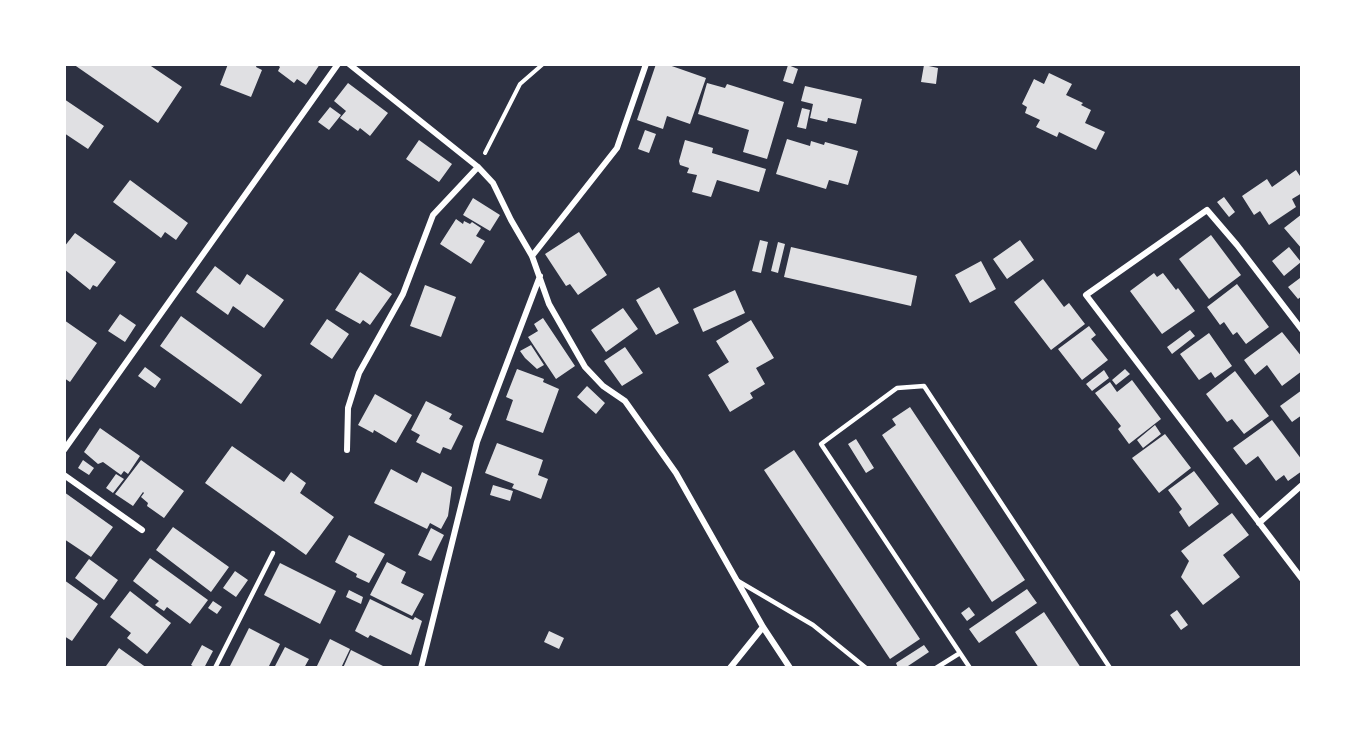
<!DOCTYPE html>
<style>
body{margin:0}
#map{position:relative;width:1366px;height:732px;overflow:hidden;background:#2d3142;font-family:Lato,sans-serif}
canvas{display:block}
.frame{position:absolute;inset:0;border:66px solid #fff;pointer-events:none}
</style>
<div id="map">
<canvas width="1366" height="732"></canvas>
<div class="frame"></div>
</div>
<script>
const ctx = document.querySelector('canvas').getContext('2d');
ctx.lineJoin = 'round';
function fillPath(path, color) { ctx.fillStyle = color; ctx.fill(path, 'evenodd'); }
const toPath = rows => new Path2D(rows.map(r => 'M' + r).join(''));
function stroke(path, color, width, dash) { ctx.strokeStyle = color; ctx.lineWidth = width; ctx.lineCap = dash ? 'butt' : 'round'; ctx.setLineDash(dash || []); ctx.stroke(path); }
fillPath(toPath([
 [73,64,148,64,182,87,158,123],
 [228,64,257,64,256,67,262,70,251,97,220,85],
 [277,64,320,64,306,85,297,79,294,83,278,71,280,67],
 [656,64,666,64,706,78,690,124,667,116,663,129,637,120],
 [788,65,798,69,793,84,783,81],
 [924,65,938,68,936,84,921,82],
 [1049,73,1072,84,1066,95,1083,103,1081,105,1091,110,1085,123,1105,132,1096,150,1059,132,1057,137,1036,127,1040,120,1025,113,1027,107,1022,104,1034,79,1044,84],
 [348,83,388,113,370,136,360,128,358,131,340,118,346,111,334,101],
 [707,83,725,88,727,84,784,102,767,159,743,152,749,130,698,114],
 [805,86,862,99,856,124,828,118,827,122,810,118,813,104,801,101],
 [64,99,104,126,88,149,64,133],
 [330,107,341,115,329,130,318,122],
 [802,108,810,110,806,129,797,127],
 [645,130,656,134,649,153,638,149],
 [787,139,810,146,811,141,824,145,825,142,858,151,848,185,829,180,826,189,776,174],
 [419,140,452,164,439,182,406,159],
 [685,140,713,148,712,153,766,169,759,192,717,180,711,197,692,192,697,175,687,173,689,168,680,165,679,161],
 [1296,170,1302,179,1302,193,1292,199,1296,207,1269,225,1260,211,1254,215,1242,196,1267,179,1272,187],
 [130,180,188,223,176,240,165,232,161,238,113,202],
 [1224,197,1235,212,1229,217,1217,202],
 [473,198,500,215,490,231,463,215],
 [1302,214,1302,249,1284,228],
 [456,219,463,224,464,221,470,224,472,222,481,228,476,236,485,241,471,264,440,244],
 [579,232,607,275,578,295,570,284,566,286,545,254],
 [75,233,116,262,97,287,93,285,90,290,64,269,64,247],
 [1211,235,1241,275,1209,299,1179,259],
 [760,240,768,242,761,273,752,271],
 [1020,240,1034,260,1007,279,993,259],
 [778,242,785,244,778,273,771,271],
 [791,247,917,276,911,306,784,277],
 [1289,247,1301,262,1284,276,1272,261],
 [981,261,996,289,970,303,955,275],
 [215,266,240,285,247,274,284,300,264,328,233,306,228,315,196,292],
 [360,272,392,294,370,325,363,320,360,324,335,310],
 [1154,273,1157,277,1163,273,1176,290,1178,288,1195,311,1162,334,1130,291],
 [1300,278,1302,296,1298,299,1288,287],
 [1043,279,1064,307,1069,303,1085,324,1051,350,1014,302],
 [1237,284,1269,327,1246,344,1237,332,1233,335,1224,322,1220,325,1207,307],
 [425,285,456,297,441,337,410,326],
 [659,287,679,323,656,335,636,300],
 [735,290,745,313,703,332,693,309],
 [623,308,638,329,606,352,591,330],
 [120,314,136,325,125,342,108,331],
 [181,316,262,375,241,404,160,346],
 [543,318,575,366,556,379,528,337,538,331,534,324],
 [327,319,349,334,332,359,310,344],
 [64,320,97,343,70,382,64,378],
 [751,320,774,358,756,368,765,384,750,393,753,398,730,412,708,375,729,362,716,341],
 [1089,326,1096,335,1091,339,1108,360,1082,380,1058,349],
 [1190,330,1195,336,1172,354,1167,347],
 [1282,332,1302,357,1302,371,1282,386,1267,365,1255,375,1244,360],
 [1209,333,1232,366,1215,378,1211,372,1199,380,1180,354],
 [531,345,544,365,537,369,525,358,520,351],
 [625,347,643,373,622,386,604,361],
 [145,367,161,379,155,388,138,376],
 [517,369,544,379,543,382,559,389,543,433,506,420,513,400,506,397],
 [1125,369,1130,374,1116,385,1112,380],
 [1104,370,1109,378,1092,391,1086,384],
 [1235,371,1269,416,1244,434,1232,419,1227,422,1206,394],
 [1132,380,1161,419,1129,444,1118,429,1121,426,1095,393,1110,382,1117,392],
 [587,386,605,403,596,414,577,397],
 [1302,390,1302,415,1292,422,1280,406],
 [375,394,412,415,396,443,374,430,373,433,358,425],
 [426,401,452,414,449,419,463,426,451,450,443,447,440,454,416,442,420,435,411,430],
 [910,407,1025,580,992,602,882,435,896,425,892,419],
 [1272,420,1302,460,1302,471,1288,481,1284,475,1276,481,1258,456,1246,465,1233,448],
 [1155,425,1161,434,1143,448,1137,440],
 [100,428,140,456,128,474,124,471,121,475,103,462,98,464,84,452],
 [1165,434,1191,468,1159,493,1132,458],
 [856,439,874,468,866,473,848,444],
 [497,443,543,460,538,475,548,479,541,499,512,488,514,484,485,473],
 [232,446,284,482,291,472,306,483,300,493,334,517,306,555,205,483],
 [794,450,920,639,890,659,764,470],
 [83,460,94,468,89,475,78,468],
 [141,460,184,491,164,518,147,506,148,503,141,497,144,493,143,492,133,506,115,494],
 [391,469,417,483,422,472,452,487,448,516,441,529,430,523,427,529,374,503],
 [1194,471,1219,504,1189,527,1179,512,1182,509,1168,490],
 [116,474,124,479,113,493,106,488],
 [493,485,513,491,510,501,490,495],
 [64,492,113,527,91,557,64,539],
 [1232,513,1249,535,1223,555,1240,577,1203,605,1181,577,1189,561,1181,551],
 [173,527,229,567,211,592,156,550],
 [431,528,444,535,431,561,418,555],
 [349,535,385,554,369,583,356,577,357,574,335,562],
 [150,558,208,600,190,624,167,607,164,611,155,605,159,601,133,581],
 [89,559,118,580,104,600,75,578],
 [387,562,406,572,401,583,424,594,412,616,370,595],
 [280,563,336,591,320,624,264,595],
 [235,571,248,580,236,597,223,588],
 [64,580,98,604,72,641,64,636],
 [1027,589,1037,603,979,643,969,629],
 [349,590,363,597,361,604,346,597],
 [130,591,171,623,147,654,127,638,131,633,110,617],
 [370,599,413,620,415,617,422,621,411,655,370,635,368,638,355,631],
 [213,601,222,607,217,614,208,608],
 [969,607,975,615,967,621,961,613],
 [1177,610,1188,625,1181,630,1170,615],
 [1044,612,1081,668,1039,668,1015,632],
 [249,628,280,644,268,668,229,668],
 [549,631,564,638,559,649,544,642],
 [330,639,350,649,341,668,316,668],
 [202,645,213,651,204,668,196,668,191,665],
 [924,645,929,652,905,668,898,668,896,663],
 [285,647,309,659,304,668,274,668],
 [119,648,147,668,106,666],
 [351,650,387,668,343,668]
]), '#e0e0e3');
stroke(toPath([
 [485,153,520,84,543,64]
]), '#fff', 4);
stroke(toPath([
 [738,581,813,625,866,668],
 [960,653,821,444,897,388,924,386,1110,668],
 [215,668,273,553],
 [936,668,960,653,970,668]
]), '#fff', 4.5);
stroke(toPath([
 [349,64,478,167,493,183,511,220,532,256,549,304,585,367,603,386,625,401,676,473,763,627,790,668],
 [532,256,617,148,646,64],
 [1302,330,1237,245,1207,210,1086,295,1302,579],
 [64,450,338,64],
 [347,450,348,408,359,373,403,294,433,215,478,167],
 [64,475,142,530],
 [1259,523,1302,485],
 [421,668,477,442,540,276],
 [730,668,763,627]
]), '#fff', 6);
</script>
